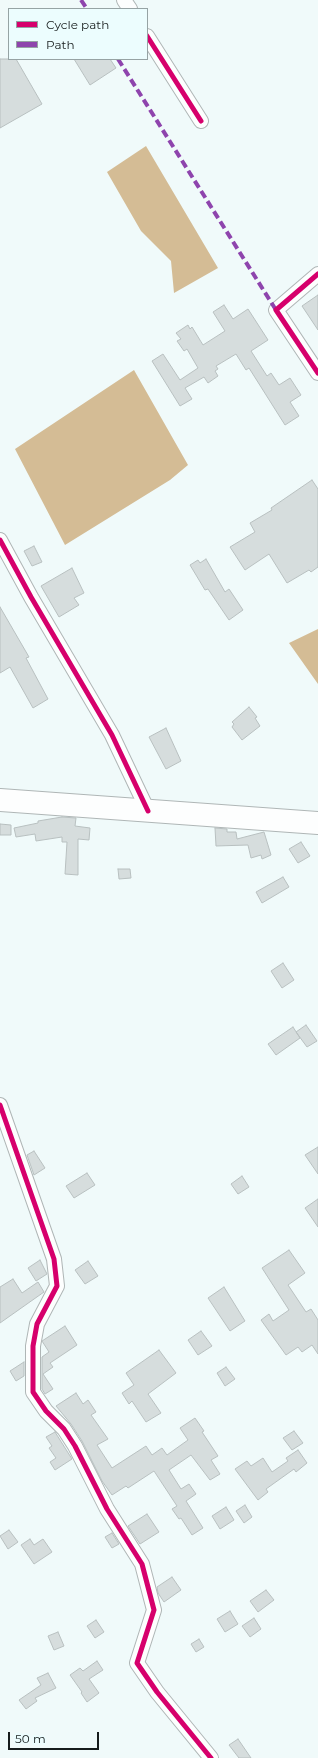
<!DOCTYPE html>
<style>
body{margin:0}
#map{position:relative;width:318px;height:1758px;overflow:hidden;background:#f0fafa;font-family:Montserrat,sans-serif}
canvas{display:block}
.legend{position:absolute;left:8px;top:8px;width:140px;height:52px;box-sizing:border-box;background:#ecfdfe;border:1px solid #96a3a4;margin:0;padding:5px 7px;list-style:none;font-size:12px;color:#161c1c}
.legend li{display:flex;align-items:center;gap:8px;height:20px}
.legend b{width:20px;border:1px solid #96a3a4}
.scale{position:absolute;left:8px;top:1732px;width:91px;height:18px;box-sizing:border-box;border:2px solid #161c1c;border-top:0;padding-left:5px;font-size:12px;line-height:14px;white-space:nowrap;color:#161c1c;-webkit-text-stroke:3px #ecfdfe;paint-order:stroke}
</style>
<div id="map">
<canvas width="318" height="1758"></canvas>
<ul class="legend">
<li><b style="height:5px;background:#d6006c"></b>Cycle path</li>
<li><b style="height:5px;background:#8e44ad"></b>Path</li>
</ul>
<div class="scale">50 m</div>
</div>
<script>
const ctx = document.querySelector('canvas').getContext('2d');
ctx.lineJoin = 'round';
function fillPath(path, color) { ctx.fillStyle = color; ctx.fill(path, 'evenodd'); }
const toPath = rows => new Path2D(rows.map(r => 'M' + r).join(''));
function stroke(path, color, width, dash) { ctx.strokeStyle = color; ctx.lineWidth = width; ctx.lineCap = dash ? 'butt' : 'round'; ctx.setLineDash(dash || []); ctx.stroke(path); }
fillPath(toPath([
 [146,146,218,268,174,293,171,261,141,231,107,172],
 [134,370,188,465,170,480,65,545,15,449],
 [318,629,318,684,289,643]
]), '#d4bc95');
const building = toPath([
 [0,59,16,59,42,104,0,128,0,59],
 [74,59,110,59,116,68,90,85,74,59],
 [318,295,318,330,302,306,318,295],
 [224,305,233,319,248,309,268,340,251,351,267,376,271,373,279,385,290,378,301,395,290,402,299,416,285,425,249,368,246,370,236,354,216,366,218,369,215,371,218,376,208,383,204,377,185,388,192,399,180,406,152,361,163,354,180,380,198,368,187,349,184,351,177,341,181,339,176,333,188,325,190,329,192,327,203,345,225,331,213,312,224,305],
 [312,480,318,489,318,567,311,572,309,570,287,583,269,554,245,570,230,547,255,532,250,523,272,510,271,508,312,480],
 [34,546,42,562,32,566,24,551,34,546],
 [206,559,225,592,229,589,243,610,229,620,208,589,205,590,190,565,198,560,200,563,206,559],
 [72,568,84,593,74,598,79,605,59,617,41,586,72,568],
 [0,607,29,657,26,658,48,699,33,708,10,667,0,673,0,607],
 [249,707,257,717,255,718,260,726,242,740,232,727,234,724,232,722,249,707],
 [166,728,181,761,166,769,149,737,166,728],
 [62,817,76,818,75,826,90,828,89,840,78,839,78,875,65,874,67,842,62,842,62,837,36,841,35,834,16,837,14,828,38,823,38,821,62,817],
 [0,824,11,825,11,835,0,835,0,824],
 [215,828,227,829,227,832,236,832,237,839,264,832,271,855,262,859,261,855,251,858,248,845,216,846,215,828],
 [301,842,310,856,298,863,289,849,301,842],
 [118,869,130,869,131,878,119,879,118,869],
 [283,877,289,887,262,903,256,892,283,877],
 [283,963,294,980,282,988,271,971,283,963],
 [306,1025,317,1041,307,1047,296,1032,306,1025],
 [293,1027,300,1038,276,1055,268,1044,293,1027],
 [318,1147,318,1174,305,1155,318,1147],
 [34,1151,45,1168,34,1175,27,1155,34,1151],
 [87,1173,95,1185,74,1198,66,1186,87,1173],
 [242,1176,249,1187,238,1194,231,1184,242,1176],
 [318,1199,318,1227,305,1208,318,1199],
 [289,1250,305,1273,288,1285,306,1312,311,1309,318,1320,318,1354,312,1345,302,1352,298,1347,286,1355,261,1320,269,1314,273,1321,289,1310,262,1268,289,1250],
 [40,1260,47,1274,36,1281,28,1268,40,1260],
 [88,1261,98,1276,85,1284,75,1270,88,1261],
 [13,1279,22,1293,38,1282,44,1292,0,1323,0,1287,13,1279],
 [224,1287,245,1321,230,1331,208,1298,224,1287],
 [65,1326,77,1345,50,1363,53,1367,43,1374,53,1389,45,1394,42,1389,42,1357,49,1352,42,1341,65,1326],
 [201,1331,212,1346,198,1355,188,1340,201,1331],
 [159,1350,176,1373,148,1394,161,1413,146,1422,132,1401,129,1404,122,1393,134,1385,126,1373,159,1350],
 [24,1362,24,1376,16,1381,10,1371,24,1362],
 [226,1367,235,1379,225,1386,217,1373,226,1367],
 [76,1393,83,1404,88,1400,96,1412,91,1415,108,1439,97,1445,112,1468,146,1446,152,1455,162,1448,167,1455,188,1440,180,1428,195,1418,204,1431,202,1432,218,1456,211,1460,220,1474,210,1480,191,1455,169,1470,181,1489,189,1484,196,1494,186,1501,203,1528,192,1535,181,1518,179,1519,172,1509,177,1506,154,1471,128,1488,126,1486,112,1495,102,1481,82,1441,71,1424,56,1406,76,1393],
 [294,1431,303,1443,292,1450,283,1438,294,1431],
 [55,1432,72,1459,55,1470,50,1462,56,1458,49,1448,52,1446,46,1437,55,1432],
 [298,1450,307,1463,296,1472,294,1469,266,1489,268,1492,258,1500,235,1469,247,1461,251,1466,263,1458,272,1472,288,1461,286,1458,298,1450],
 [245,1505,252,1517,244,1523,236,1511,245,1505],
 [226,1507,234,1520,220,1529,212,1516,226,1507],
 [147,1514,159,1532,140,1544,128,1526,147,1514],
 [9,1530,18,1542,8,1549,0,1536,9,1530],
 [112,1533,119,1544,112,1548,105,1537,112,1533],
 [30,1539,34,1545,43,1539,52,1552,34,1564,21,1545,30,1539],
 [172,1577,181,1590,164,1602,158,1593,157,1587,172,1577],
 [266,1590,274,1600,258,1612,250,1601,266,1590],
 [230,1611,238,1624,225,1632,217,1619,230,1611],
 [254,1618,261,1629,250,1637,242,1626,254,1618],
 [96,1620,104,1632,95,1638,87,1626,96,1620],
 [58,1632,64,1646,54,1650,48,1636,58,1632],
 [199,1639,204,1647,196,1652,191,1644,199,1639],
 [97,1661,103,1670,89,1679,99,1693,87,1702,81,1693,82,1692,70,1675,80,1668,83,1671,97,1661],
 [48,1673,56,1688,35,1698,37,1701,26,1709,19,1700,41,1685,37,1678,48,1673],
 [238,1739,251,1758,239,1758,229,1745,238,1739]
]);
fillPath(building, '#d6dddd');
stroke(building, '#b8c0c0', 1);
const minor = toPath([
 [124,0,130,9],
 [147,36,201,121],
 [318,274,276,310,318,373],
 [0,540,31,597,112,735,148,811],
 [0,1105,54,1259,57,1286,37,1324,33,1346,33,1392,46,1411,64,1429,75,1446,107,1509,142,1564,154,1610,137,1663,157,1692,211,1758]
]);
const trunk = toPath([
 [0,800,318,823]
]);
stroke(minor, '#afb6b6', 16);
stroke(trunk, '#afb6b6', 24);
stroke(minor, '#fdfefe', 14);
stroke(trunk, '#fdfefe', 22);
stroke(toPath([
 [81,0,87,9],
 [118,59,276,310]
]), '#8e44ad', 4, [8, 4]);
stroke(toPath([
 [147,36,201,121],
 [318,274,276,310,318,373],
 [0,540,31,597,112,735,148,811],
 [0,1105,54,1259,57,1286,37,1324,33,1346,33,1392,46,1411,64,1429,75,1446,107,1509,142,1564,154,1610,137,1663,157,1692,211,1758]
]), '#d6006c', 5);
</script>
